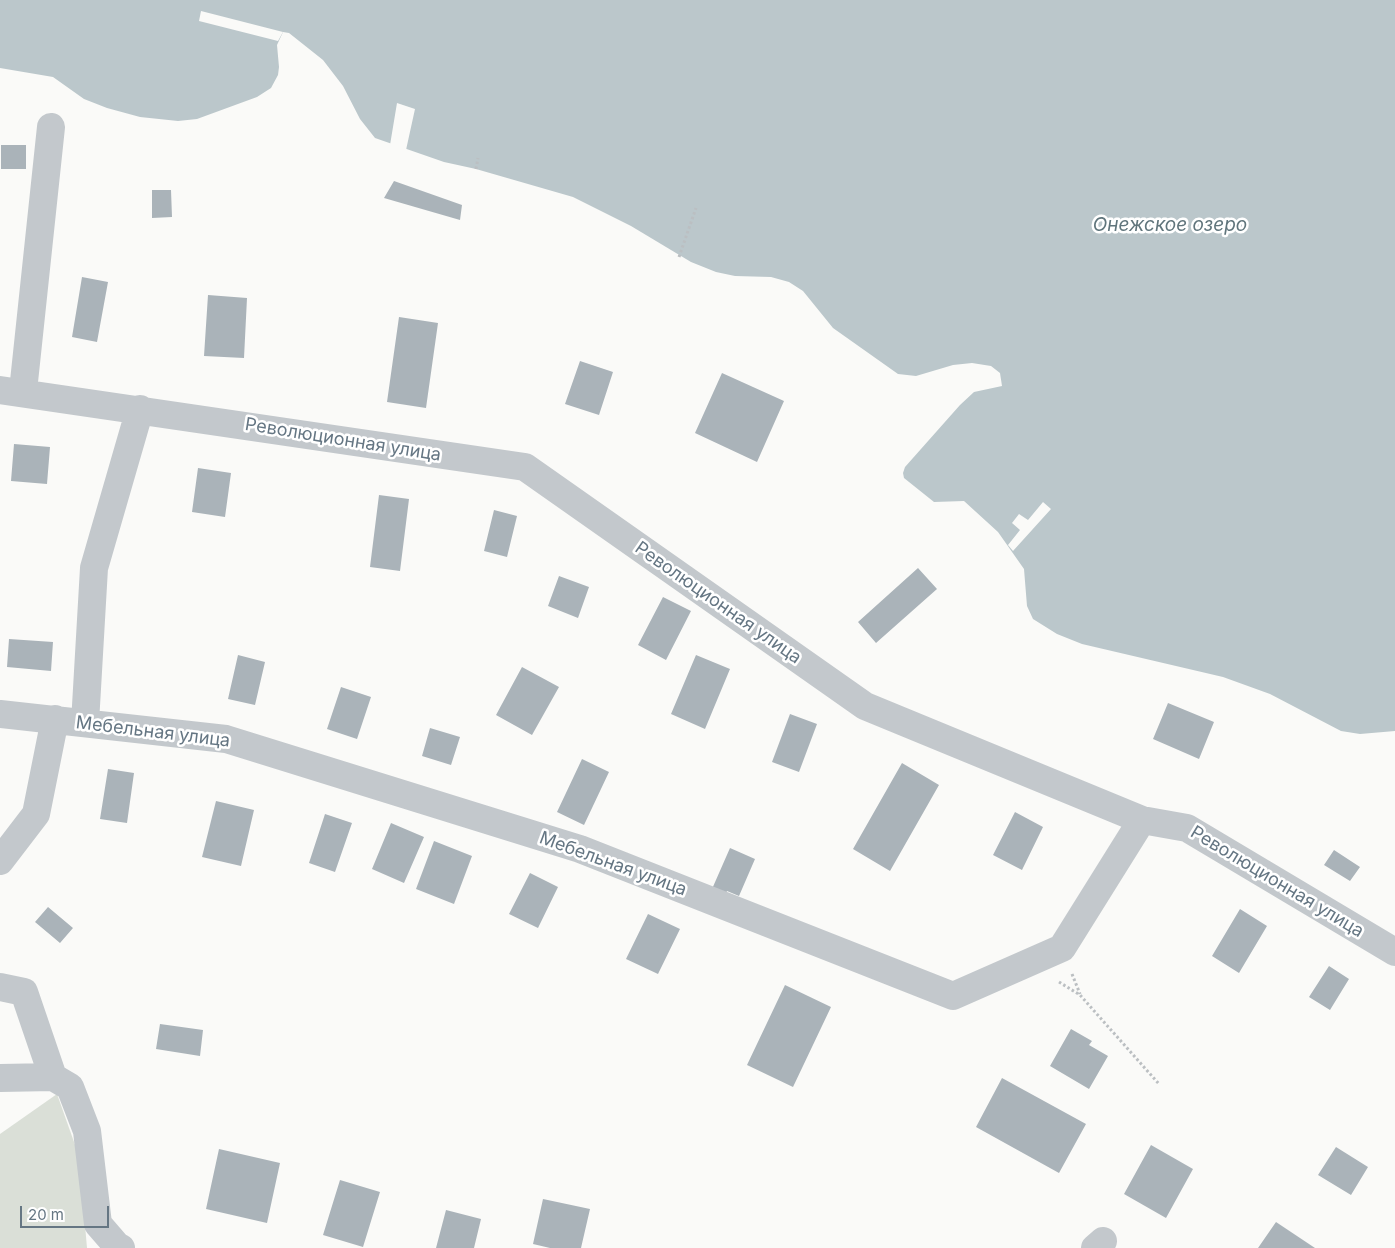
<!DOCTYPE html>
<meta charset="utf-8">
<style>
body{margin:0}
#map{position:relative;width:1395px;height:1248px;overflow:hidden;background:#fafaf8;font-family:Inter,sans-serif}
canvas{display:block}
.scale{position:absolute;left:20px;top:1206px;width:89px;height:22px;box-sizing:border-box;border:2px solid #657683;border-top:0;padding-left:6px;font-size:15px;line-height:18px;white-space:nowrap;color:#657683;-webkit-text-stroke:4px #fff;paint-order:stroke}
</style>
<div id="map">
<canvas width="1395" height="1248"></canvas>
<div class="scale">20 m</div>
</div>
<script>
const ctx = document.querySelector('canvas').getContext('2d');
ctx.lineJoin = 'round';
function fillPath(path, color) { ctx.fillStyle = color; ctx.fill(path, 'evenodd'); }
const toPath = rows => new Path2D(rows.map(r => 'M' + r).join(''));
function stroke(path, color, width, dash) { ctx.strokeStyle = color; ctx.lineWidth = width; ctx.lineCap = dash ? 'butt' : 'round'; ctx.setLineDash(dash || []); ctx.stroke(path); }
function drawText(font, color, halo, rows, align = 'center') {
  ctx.font = font + ' Inter,sans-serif'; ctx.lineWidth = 5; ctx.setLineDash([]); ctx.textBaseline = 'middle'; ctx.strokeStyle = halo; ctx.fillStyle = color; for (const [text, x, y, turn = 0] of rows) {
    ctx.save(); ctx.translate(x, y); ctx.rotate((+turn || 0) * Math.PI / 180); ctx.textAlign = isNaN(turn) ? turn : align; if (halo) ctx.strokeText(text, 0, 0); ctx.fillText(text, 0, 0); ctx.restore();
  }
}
fillPath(toPath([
 [57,1094,79,1156,87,1248,0,1248,0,1134]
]), '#dadfd7');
fillPath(toPath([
 [0,0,1395,0,1395,731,1360,734,1341,731,1270,694,1223,677,1082,644,1057,634,1033,619,1027,606,1024,569,998,532,964,501,934,502,904,478,903,473,905,467,960,405,974,392,1002,386,1000,373,991,366,972,363,953,365,916,376,898,374,833,328,803,291,789,282,771,277,735,276,716,272,691,262,631,226,573,197,476,169,444,162,375,138,360,119,343,86,323,60,289,33,283,32,277,45,279,67,278,75,271,88,257,97,197,119,178,121,140,117,107,108,84,99,53,77,0,68]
]), '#bbc7cb');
fillPath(toPath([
 [201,11,283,32,278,41,199,21],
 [397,103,415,109,406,150,390,145],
 [1043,502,1051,509,1013,551,1008,545,1020,530,1012,523,1019,514,1028,520]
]), '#fafaf8');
fillPath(toPath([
 [1,145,26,145,26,169,1,169],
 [394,181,462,205,460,220,384,198],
 [152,190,171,190,172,217,152,218],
 [82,277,108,282,97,342,72,337],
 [208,295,247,298,244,358,204,356],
 [399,317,438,323,426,408,387,402],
 [580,361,613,372,599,415,565,404],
 [722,373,784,401,757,462,695,433],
 [14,444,50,447,47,484,11,481],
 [198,468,231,473,225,517,192,512],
 [379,495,409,499,400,571,370,567],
 [494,510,517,516,507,557,484,551],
 [918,568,937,589,876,643,858,622],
 [559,576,589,587,578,618,548,606],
 [663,597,691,611,666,660,638,645],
 [9,639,53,642,51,671,7,667],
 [238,655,265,662,255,705,228,699],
 [696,655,730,669,705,729,671,714],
 [522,667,559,687,532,735,496,715],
 [341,687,371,697,357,739,327,729],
 [1168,703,1214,722,1199,759,1153,739],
 [790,714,817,724,799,772,772,762],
 [430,728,460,737,451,765,422,756],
 [582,759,609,772,584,825,557,812],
 [902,763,939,785,890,871,853,849],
 [108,769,134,773,127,823,100,819],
 [216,801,254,810,241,866,202,857],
 [1015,812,1043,827,1022,870,993,855],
 [325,814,352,823,335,872,309,863],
 [391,823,424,837,404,883,372,869],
 [434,841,472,856,454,904,416,889],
 [730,848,755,859,739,896,727,891,725,895,712,889],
 [1334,850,1360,867,1350,881,1324,865],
 [530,873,558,887,538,928,509,914],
 [48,907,73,928,60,943,35,922],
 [1240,909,1267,926,1239,973,1212,956],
 [648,914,680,929,658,974,626,959],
 [1329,966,1349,979,1330,1010,1309,997],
 [785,985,831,1007,793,1087,747,1065],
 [160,1024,203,1030,200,1056,156,1049],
 [1071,1029,1092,1041,1089,1045,1108,1056,1089,1089,1050,1066],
 [1002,1078,1086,1124,1059,1173,976,1127],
 [1151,1145,1193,1169,1166,1218,1124,1194],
 [1336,1147,1368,1167,1351,1195,1318,1175],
 [219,1149,280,1163,267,1223,206,1209],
 [340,1180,380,1192,363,1247,323,1235],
 [543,1199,590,1209,581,1248,550,1248,533,1244],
 [446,1210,481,1219,474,1248,436,1248],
 [1276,1222,1315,1248,1258,1248]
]), '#aab3b9');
stroke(toPath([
 [476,169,478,158],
 [679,257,696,208],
 [1072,974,1080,994],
 [1059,982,1080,995,1159,1084]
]), '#bbbfc2', 3, [2.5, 2.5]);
stroke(toPath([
 [0,390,525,467,865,706,1142,820,1187,828,1395,952],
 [23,391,51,127],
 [0,714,226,739,580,849,953,996,1062,948,1142,820],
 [85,723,94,568,140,409],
 [0,861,36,814,55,719],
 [0,987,24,992,53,1077],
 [0,1078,53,1077,70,1087,87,1131,98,1224,117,1246,121,1248],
 [1095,1248,1103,1241]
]), '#c3c8cc', 28);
drawText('18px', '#657683', '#fff', [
 ["Революционная улица",343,440,9],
 ["Революционная улица",718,603,35],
 ["Мебельная улица",153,732,7],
 ["Мебельная улица",613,864,20],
 ["Революционная улица",1277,882,31]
]);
drawText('italic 19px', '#60757c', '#fff', [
 ["Онежское озеро",1170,225]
]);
</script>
